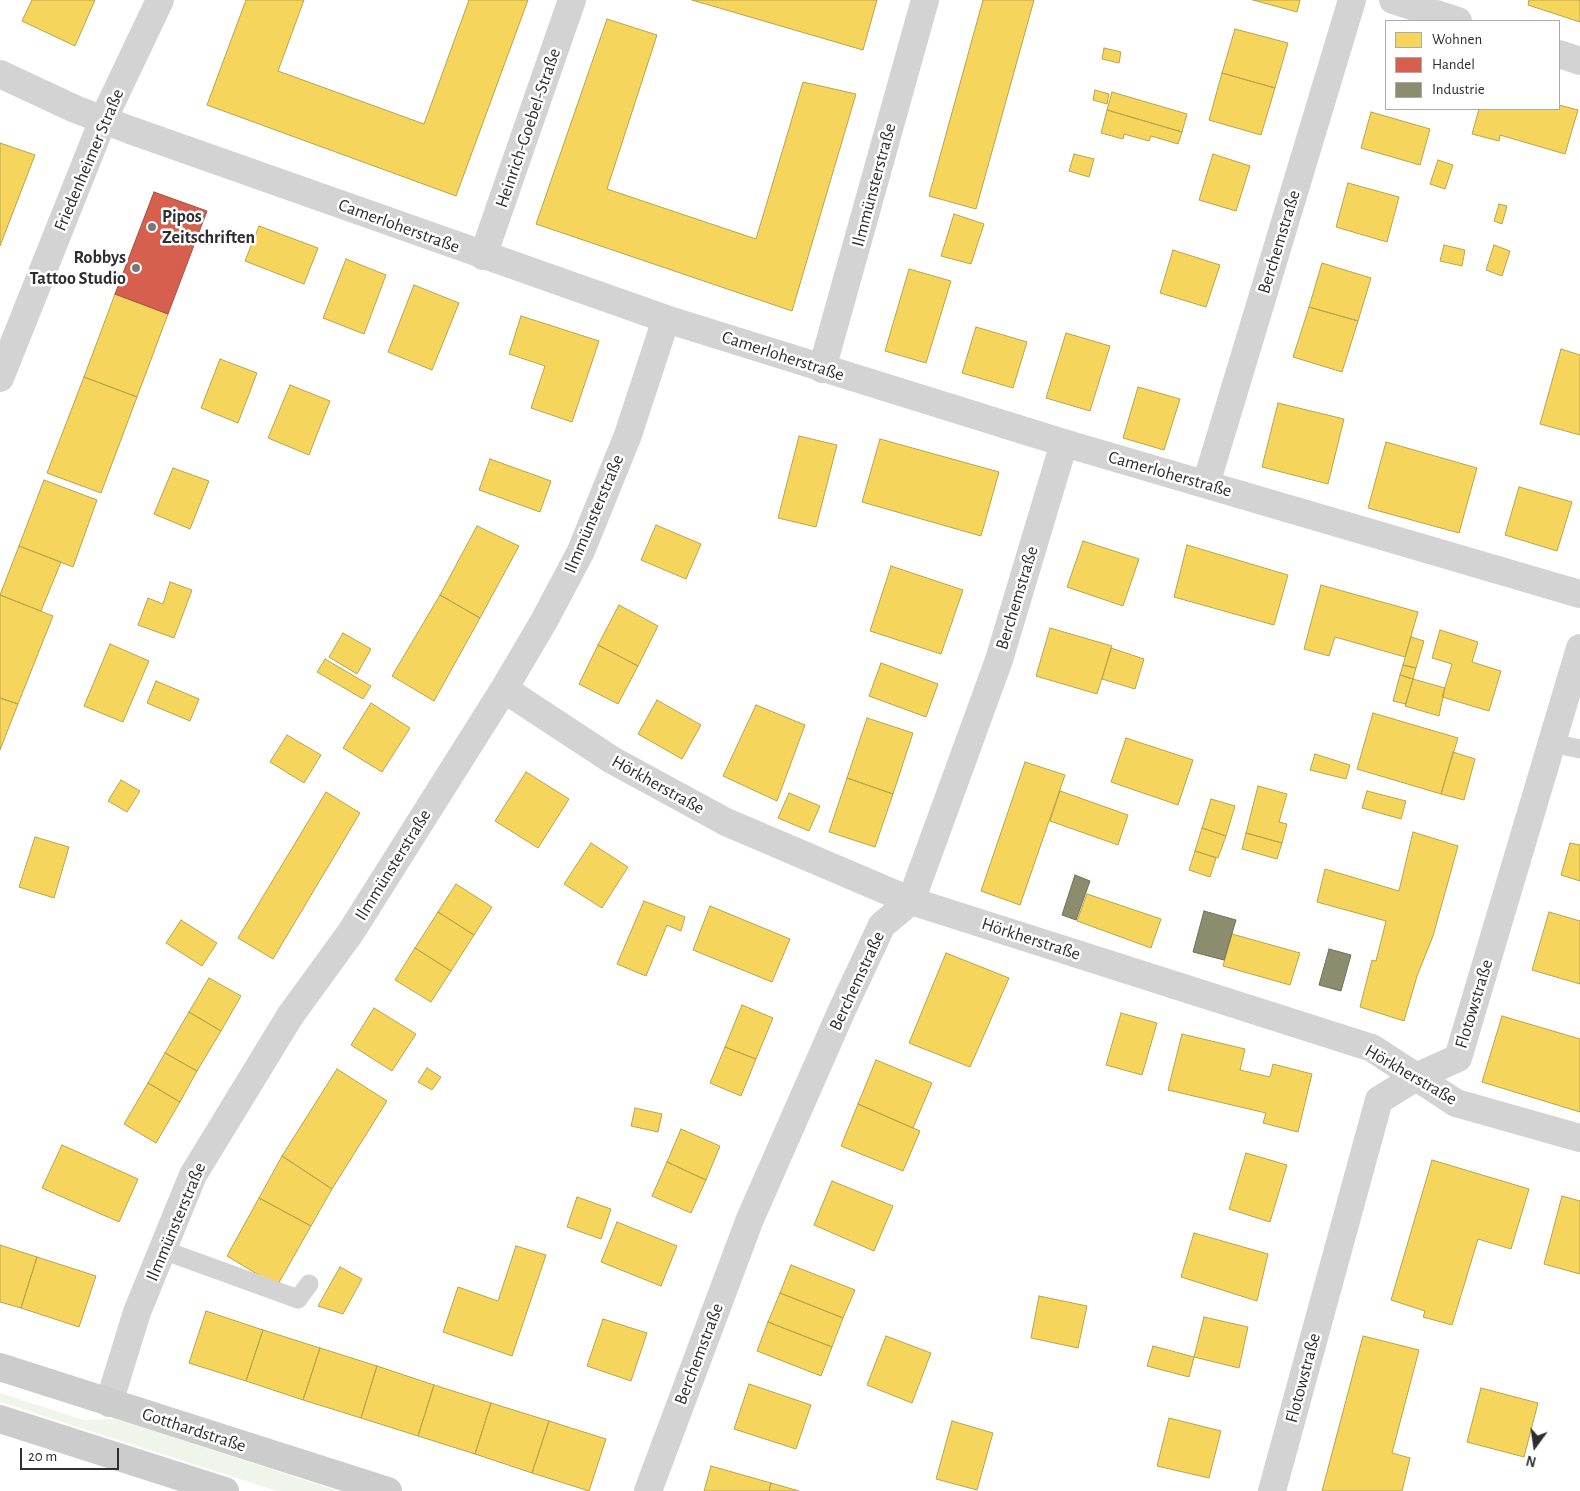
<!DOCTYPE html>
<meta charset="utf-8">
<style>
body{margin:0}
#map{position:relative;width:1580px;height:1491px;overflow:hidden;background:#fff;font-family:"Alegreya Sans",sans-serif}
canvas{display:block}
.legend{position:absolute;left:1385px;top:20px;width:175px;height:90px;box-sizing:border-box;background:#fff;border:1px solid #ababab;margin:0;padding:6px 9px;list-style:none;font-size:15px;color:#2e2e2e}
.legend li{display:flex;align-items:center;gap:10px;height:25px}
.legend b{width:25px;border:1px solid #ababab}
.north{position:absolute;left:1510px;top:1421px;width:50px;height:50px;-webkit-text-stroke:4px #fff;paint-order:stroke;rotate:194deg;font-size:14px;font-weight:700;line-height:20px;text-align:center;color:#2e2e2e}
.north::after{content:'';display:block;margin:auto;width:18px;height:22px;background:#2e2e2e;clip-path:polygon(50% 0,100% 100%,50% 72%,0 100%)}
.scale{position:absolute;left:20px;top:1448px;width:99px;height:22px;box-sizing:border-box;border:2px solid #2e2e2e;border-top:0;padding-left:6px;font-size:15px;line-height:18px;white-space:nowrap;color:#2e2e2e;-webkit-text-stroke:4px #fff;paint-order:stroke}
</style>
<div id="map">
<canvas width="1580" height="1491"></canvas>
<ul class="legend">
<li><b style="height:14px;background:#f6d55c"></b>Wohnen</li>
<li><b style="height:14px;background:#d6604d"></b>Handel</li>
<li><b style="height:14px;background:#8c8c6e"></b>Industrie</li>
</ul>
<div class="north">N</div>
<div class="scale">20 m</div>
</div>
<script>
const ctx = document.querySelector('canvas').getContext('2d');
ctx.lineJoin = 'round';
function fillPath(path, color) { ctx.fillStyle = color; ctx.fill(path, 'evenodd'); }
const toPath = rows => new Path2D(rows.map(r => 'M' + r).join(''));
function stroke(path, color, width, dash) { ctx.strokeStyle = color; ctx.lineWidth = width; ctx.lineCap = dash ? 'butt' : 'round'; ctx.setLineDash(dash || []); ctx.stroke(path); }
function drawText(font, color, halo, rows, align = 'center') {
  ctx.font = font + ' "Alegreya Sans",sans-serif'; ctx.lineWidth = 5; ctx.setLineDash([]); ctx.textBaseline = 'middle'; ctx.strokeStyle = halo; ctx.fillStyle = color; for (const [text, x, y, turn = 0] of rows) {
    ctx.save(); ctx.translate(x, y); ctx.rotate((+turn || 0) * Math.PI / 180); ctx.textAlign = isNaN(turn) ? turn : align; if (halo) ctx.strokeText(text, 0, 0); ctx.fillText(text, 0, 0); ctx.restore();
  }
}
fillPath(toPath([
 [0,1393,84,1420,116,1419,338,1491,277,1491,0,1402]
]), '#f0f5eb');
const homes = toPath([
 [32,0,95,0,75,46,22,21,32,0],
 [246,0,304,0,278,71,424,124,469,0,528,0,456,196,207,105,246,0],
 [692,0,877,0,863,50,692,0],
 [983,0,1034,0,976,209,929,196,983,0],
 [1253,0,1300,0,1297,12,1253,0],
 [1529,0,1580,0,1580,22,1528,5,1529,0],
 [607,19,657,35,607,189,756,239,803,82,856,94,792,311,536,224,607,19],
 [1235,29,1288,43,1275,88,1222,73,1235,29],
 [1104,48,1121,52,1119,63,1102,59,1104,48],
 [1222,73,1275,88,1261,135,1209,120,1222,73],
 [1095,90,1109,94,1107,104,1093,100,1095,90],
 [1112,92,1187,114,1182,132,1107,110,1112,92],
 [1559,105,1578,110,1565,154,1500,135,1499,141,1472,134,1479,109,1559,109,1559,105],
 [1107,110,1182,132,1178,144,1151,136,1149,141,1124,134,1123,139,1101,133,1107,110],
 [1371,112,1430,129,1420,165,1361,148,1371,112],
 [0,143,35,155,0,246,0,143],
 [1074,154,1094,159,1089,177,1069,171,1074,154],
 [1213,154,1250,166,1236,211,1199,200,1213,154],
 [1438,160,1453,165,1445,189,1430,184,1438,160],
 [1348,183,1399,197,1387,242,1336,227,1348,183],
 [1499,204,1507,206,1502,224,1494,221,1499,204],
 [954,214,984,224,971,264,941,256,954,214],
 [259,226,318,248,304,284,245,261,259,226],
 [1444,245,1465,250,1462,266,1440,261,1444,245],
 [1494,245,1510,251,1502,276,1486,270,1494,245],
 [1173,250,1220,265,1206,307,1160,293,1173,250],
 [346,259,386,275,364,334,323,318,346,259],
 [1322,263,1371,278,1358,321,1309,307,1322,263],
 [909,269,951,281,926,363,885,351,909,269],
 [414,285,459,303,432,370,388,352,414,285],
 [115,294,168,314,137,397,84,377,115,294],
 [1309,307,1358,321,1342,372,1293,357,1309,307],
 [521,316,599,341,572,422,531,408,545,366,509,354,521,316],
 [976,327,1027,342,1013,388,962,373,976,327],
 [1066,333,1110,346,1090,411,1046,398,1066,333],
 [1561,349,1580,355,1580,435,1540,424,1561,349],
 [220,359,257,373,238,423,201,408,220,359],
 [84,377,137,397,101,493,47,473,84,377],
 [290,385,330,401,309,455,268,438,290,385],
 [1138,387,1180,399,1164,450,1123,438,1138,387],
 [1278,403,1344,419,1328,484,1262,467,1278,403],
 [799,436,837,445,816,527,778,518,799,436],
 [880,439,999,472,981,536,862,502,880,439],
 [1386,442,1477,468,1459,533,1368,508,1386,442],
 [490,459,551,481,540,512,479,490,490,459],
 [173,468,209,481,190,529,154,514,173,468],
 [44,480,97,500,73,567,19,546,44,480],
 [1519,487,1572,502,1557,551,1505,535,1519,487],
 [656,525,701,544,686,579,641,560,656,525],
 [477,526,519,546,480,618,440,595,477,526],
 [1083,541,1139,559,1123,606,1067,587,1083,541],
 [1187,545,1288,575,1274,625,1174,597,1187,545],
 [19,546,61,562,41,611,0,595,19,546],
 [891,566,963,590,941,654,870,631,891,566],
 [170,582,192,590,174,638,138,625,148,598,163,604,170,582],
 [1321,585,1418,612,1405,657,1335,637,1329,656,1304,649,1321,585],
 [0,595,53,616,18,704,0,698,0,595],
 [440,595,480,618,434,701,392,676,440,595],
 [619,605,658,626,638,666,598,645,619,605],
 [1050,628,1112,646,1097,694,1036,676,1050,628],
 [1440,630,1478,642,1472,662,1501,671,1489,711,1442,697,1452,664,1432,658,1440,630],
 [343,633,371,649,357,674,329,657,343,633],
 [1411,637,1424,641,1416,668,1403,665,1411,637],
 [110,644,149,661,123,722,84,706,110,644],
 [598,645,638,666,618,704,579,684,598,645],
 [1111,648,1144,659,1135,689,1102,679,1111,648],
 [325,659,371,686,363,699,317,672,325,659],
 [881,663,938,684,926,717,869,696,881,663],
 [1403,665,1416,668,1413,679,1400,675,1403,665],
 [1400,675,1413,679,1406,704,1393,701,1400,675],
 [1413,679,1445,688,1439,716,1405,706,1413,679],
 [156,681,199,699,190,721,147,703,156,681],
 [0,698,18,704,0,750,0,698],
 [657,700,701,725,682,759,638,734,657,700],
 [371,703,410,728,382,772,343,748,371,703],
 [756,705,805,725,777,801,723,776,756,705],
 [1373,713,1458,738,1441,794,1357,769,1373,713],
 [867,718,913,733,893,794,847,778,867,718],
 [287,735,321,755,304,783,270,762,287,735],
 [1126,738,1193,760,1178,805,1111,782,1126,738],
 [1453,752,1475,759,1464,800,1441,794,1453,752],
 [1315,754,1350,765,1346,779,1310,770,1315,754],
 [1025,762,1065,775,1020,905,981,891,1025,762],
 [526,772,569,799,538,848,495,821,526,772],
 [847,778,893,794,875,847,829,832,847,778],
 [121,780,140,791,127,812,108,801,121,780],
 [1258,786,1287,794,1279,822,1287,824,1282,843,1246,833,1258,786],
 [1060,791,1128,815,1118,845,1050,821,1060,791],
 [1367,791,1406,801,1401,819,1362,808,1367,791],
 [326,792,360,813,273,959,238,938,326,792],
 [789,793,820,806,809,831,778,818,789,793],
 [1211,799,1235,806,1226,836,1202,828,1211,799],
 [1202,828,1226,836,1218,858,1195,851,1202,828],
 [1413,832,1458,846,1433,936,1417,976,1404,1021,1360,1007,1372,960,1376,961,1386,921,1317,902,1325,869,1399,891,1413,832],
 [1246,833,1282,843,1277,859,1242,849,1246,833],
 [35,837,69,847,54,898,19,887,35,837],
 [591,843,628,867,602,908,564,884,591,843],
 [1570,843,1580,845,1580,881,1561,875,1570,843],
 [1195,851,1216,858,1210,877,1189,870,1195,851],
 [456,884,492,907,474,935,438,912,456,884],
 [1087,894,1161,919,1151,948,1077,921,1087,894],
 [644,901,685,917,681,931,667,925,646,976,617,964,644,901],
 [710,906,790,939,772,982,693,950,710,906],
 [438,912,474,935,451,971,415,948,438,912],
 [1549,912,1580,921,1580,984,1532,970,1549,912],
 [181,920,217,943,202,966,166,943,181,920],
 [1232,934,1300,953,1290,985,1223,966,1232,934],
 [415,948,451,971,431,1002,395,980,415,948],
 [946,953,1009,978,970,1067,909,1043,946,953],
 [209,978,241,996,221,1031,189,1012,209,978],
 [742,1005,773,1018,756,1059,725,1047,742,1005],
 [374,1008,416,1034,392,1071,351,1045,374,1008],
 [189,1012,221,1031,197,1071,165,1053,189,1012],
 [1121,1013,1157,1023,1142,1075,1106,1065,1121,1013],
 [1502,1016,1580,1039,1580,1112,1482,1082,1502,1016],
 [1182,1034,1245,1049,1240,1070,1270,1077,1273,1064,1312,1074,1298,1132,1263,1123,1266,1113,1168,1090,1182,1034],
 [725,1047,756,1059,741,1096,710,1083,725,1047],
 [165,1053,197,1071,180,1102,148,1083,165,1053],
 [876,1060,932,1083,913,1128,858,1104,876,1060],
 [427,1068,441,1077,432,1090,418,1082,427,1068],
 [337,1069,387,1101,332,1189,282,1156,337,1069],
 [148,1083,180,1102,156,1143,124,1124,148,1083],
 [858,1104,920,1131,903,1171,841,1146,858,1104],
 [635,1108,662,1114,658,1132,631,1126,635,1108],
 [681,1129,720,1146,706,1180,667,1162,681,1129],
 [62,1145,138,1179,119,1222,42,1188,62,1145],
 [1246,1153,1287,1165,1270,1222,1229,1209,1246,1153],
 [282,1156,332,1189,311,1226,259,1198,282,1156],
 [1432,1160,1529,1189,1511,1249,1478,1239,1452,1325,1423,1317,1425,1311,1391,1300,1432,1160],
 [667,1162,706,1180,691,1213,652,1196,667,1162],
 [832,1181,893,1206,874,1251,814,1225,832,1181],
 [1562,1196,1580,1201,1580,1274,1544,1264,1562,1196],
 [577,1197,611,1209,601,1239,567,1227,577,1197],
 [259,1198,311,1226,277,1286,227,1256,259,1198],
 [617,1222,677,1246,661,1286,601,1262,617,1222],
 [1194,1233,1268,1254,1257,1301,1181,1277,1194,1233],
 [0,1245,37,1257,21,1308,0,1302,0,1245],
 [516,1246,546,1255,512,1356,443,1332,458,1287,498,1301,516,1246],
 [37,1257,96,1276,79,1327,21,1308,37,1257],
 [791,1265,855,1290,843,1318,780,1293,791,1265],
 [340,1267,362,1279,343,1314,318,1306,340,1267],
 [780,1293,843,1318,832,1347,768,1322,780,1293],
 [1039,1296,1087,1306,1078,1348,1031,1338,1039,1296],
 [206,1311,263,1330,246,1381,189,1363,206,1311],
 [1204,1317,1248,1327,1239,1368,1194,1357,1204,1317],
 [603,1319,647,1333,631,1381,587,1366,603,1319],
 [768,1322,832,1347,821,1376,757,1351,768,1322],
 [263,1330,320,1348,303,1400,246,1381,263,1330],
 [886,1336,931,1353,912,1403,867,1385,886,1336],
 [1363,1336,1419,1350,1392,1453,1410,1458,1402,1491,1322,1491,1363,1336],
 [1153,1346,1194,1357,1189,1377,1147,1366,1153,1346],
 [320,1348,377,1366,361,1418,303,1400,320,1348],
 [377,1366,434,1385,418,1436,361,1418,377,1366],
 [749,1384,811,1405,796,1449,734,1429,749,1384],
 [434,1385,491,1403,475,1454,418,1436,434,1385],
 [1481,1388,1538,1403,1524,1457,1467,1442,1481,1388],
 [491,1403,549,1421,532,1473,475,1454,491,1403],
 [1169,1418,1221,1431,1209,1478,1157,1466,1169,1418],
 [549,1421,606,1439,589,1491,532,1473,549,1421],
 [952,1421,993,1433,977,1490,936,1479,952,1421],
 [711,1466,771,1483,769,1491,704,1491,711,1466],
 [771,1483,799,1491,769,1491,771,1483]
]);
fillPath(homes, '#f6d55c');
stroke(homes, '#baa34e', 1);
const shops = toPath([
 [154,192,207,211,168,314,115,294,154,192]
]);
fillPath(shops, '#d6604d');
stroke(shops, '#a45144', 1);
const industry = toPath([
 [1075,875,1090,881,1076,920,1062,915,1075,875],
 [1204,911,1236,920,1224,960,1193,952,1204,911],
 [1329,949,1351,955,1341,991,1319,985,1329,949]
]);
fillPath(industry, '#8c8c6e');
stroke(industry, '#70705b', 1);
stroke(toPath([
 [1552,743,1580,749],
 [163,1250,298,1299,309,1284]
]), '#d3d3d3', 19);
stroke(toPath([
 [1393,0,1458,21],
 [1559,54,1580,61],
 [0,74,75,109,130,130,666,319,1064,443,1580,594],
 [483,256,572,0],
 [822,369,925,0],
 [0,378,103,120,160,0],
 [1206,484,1352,0],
 [504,689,612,760,726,822,911,901,1372,1048,1456,1103,1580,1138],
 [109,1403,137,1312,193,1175,290,1016,351,932,504,689,544,621,581,551,628,435,666,319],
 [648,1491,750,1219,842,1010,882,925,911,901,999,660,1064,443],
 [1272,1491,1379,1100,1416,1077,1458,1058,1580,648]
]), '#d3d3d3', 28);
stroke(toPath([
 [0,1367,388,1491],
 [0,1419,225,1491]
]), '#ccc', 28);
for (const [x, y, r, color] of [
 [152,227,5,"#777"],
 [136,268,5,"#777"]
]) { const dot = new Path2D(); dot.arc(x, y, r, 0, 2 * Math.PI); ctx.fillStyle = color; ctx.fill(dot); stroke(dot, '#fff', 2); }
drawText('18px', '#2e2e2e', '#fff', [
 ["Heinrich-Goebel-Straße",528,128,-71],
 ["Friedenheimer Straße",89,160,-67],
 ["Ilmmünsterstraße",874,185,-75],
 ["Camerloherstraße",399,226,20],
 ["Berchemstraße",1279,242,-73],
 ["Camerloherstraße",783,356,18],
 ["Camerloherstraße",1170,474,16],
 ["Ilmmünsterstraße",594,514,-67],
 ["Berchemstraße",1017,598,-73],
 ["Hörkherstraße",658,785,29],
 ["Ilmmünsterstraße",393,865,-58],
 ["Hörkherstraße",1031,939,18],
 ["Berchemstraße",857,981,-65],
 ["Flotowstraße",1474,1004,-73],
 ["Hörkherstraße",1411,1075,30],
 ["Ilmmünsterstraße",176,1222,-67],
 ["Berchemstraße",699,1354,-69],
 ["Flotowstraße",1303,1378,-75],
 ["Gotthardstraße",194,1430,18]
]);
drawText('bold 18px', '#2e2e2e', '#fff', [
 ["Pipos",162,217],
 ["Zeitschriften",162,238],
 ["Robbys",126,258,"right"],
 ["Tattoo Studio",126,279,"right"]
], 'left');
</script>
